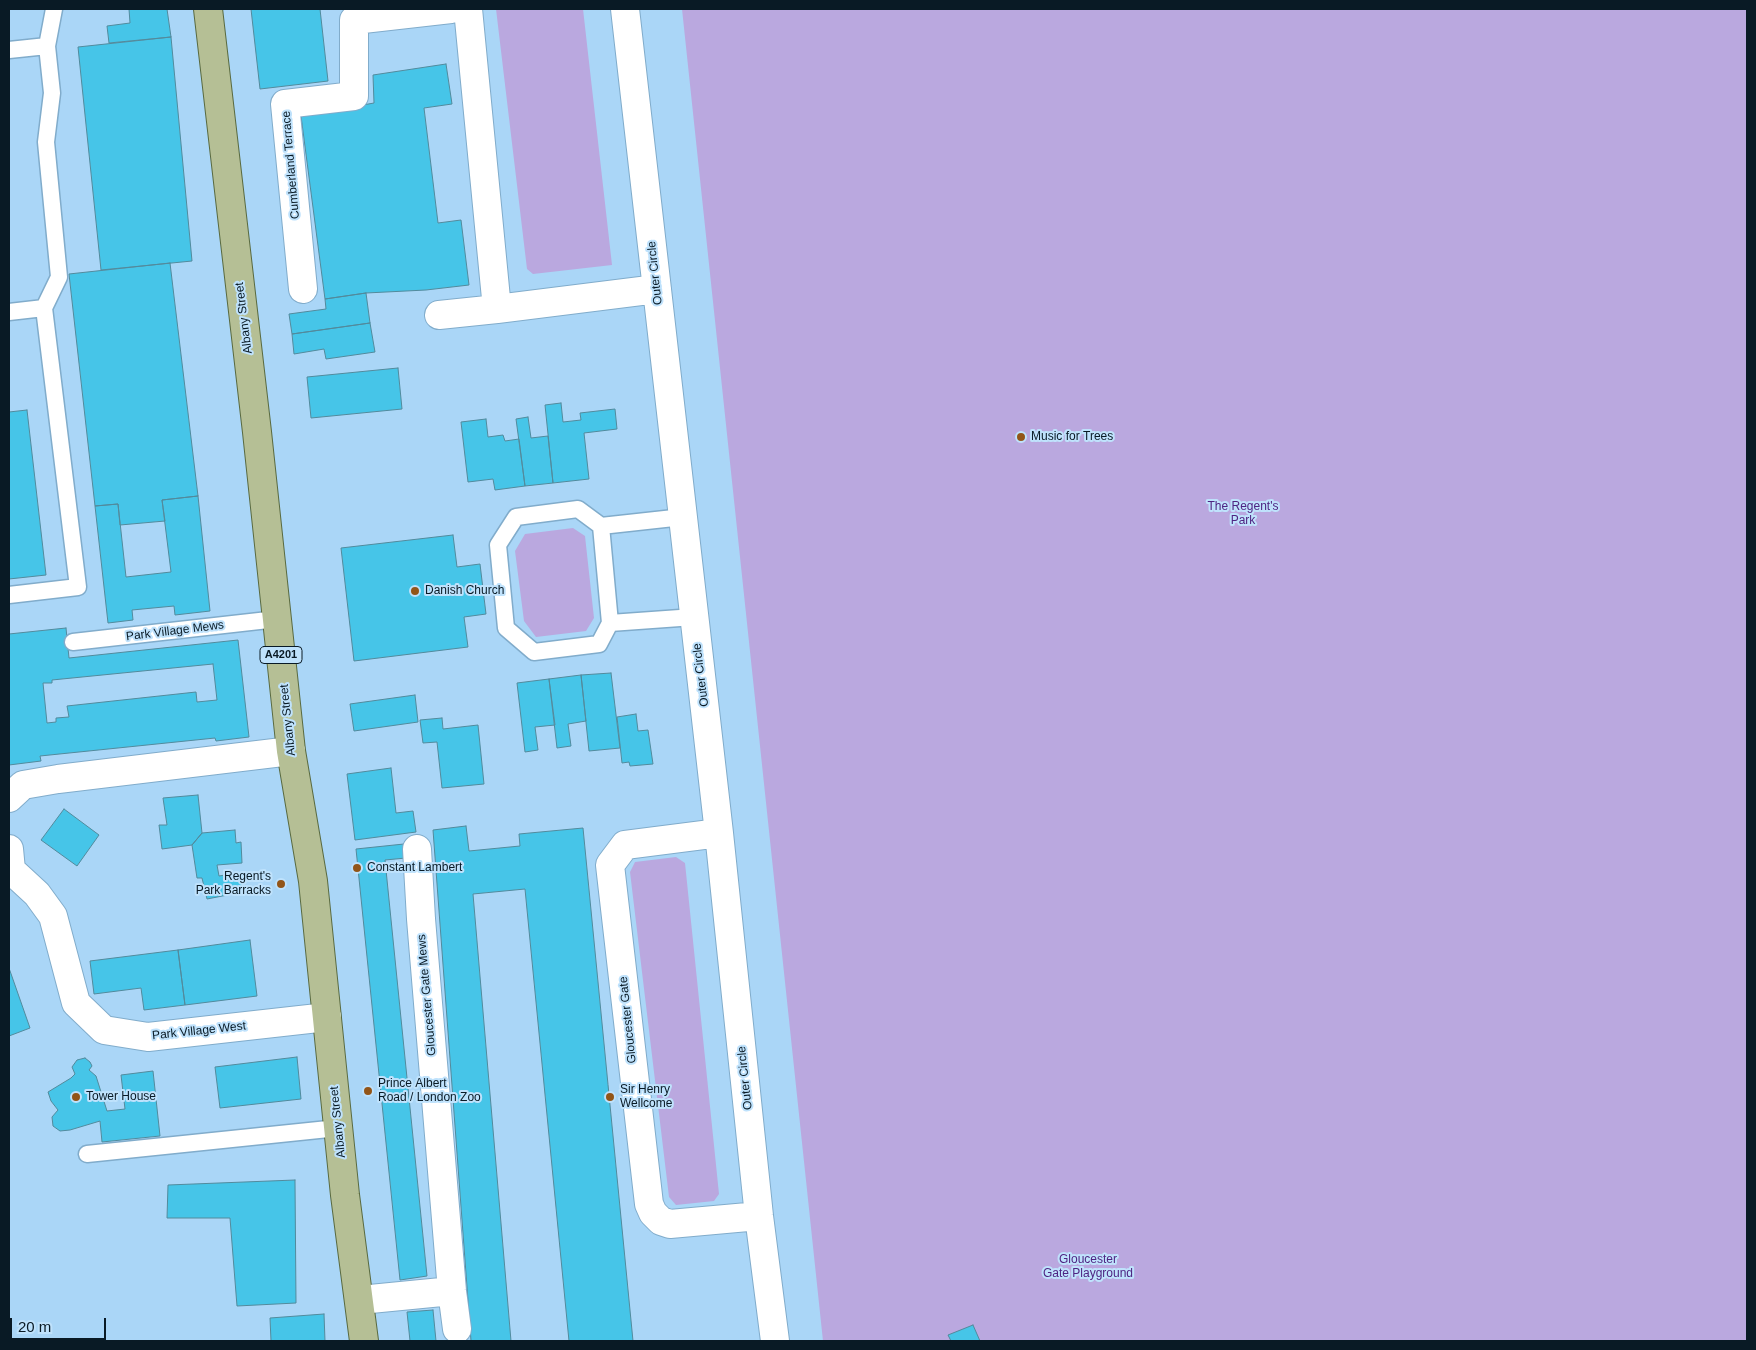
<!DOCTYPE html>
<style>
body{margin:0}
#map{position:relative;width:1756px;height:1350px;overflow:hidden;background:#aad6f7;font-family:Helvetica,sans-serif}
canvas{display:block}
.frame{position:absolute;inset:0;border:10px solid #091a25;pointer-events:none}
.scale{position:absolute;left:10px;top:1318px;width:96px;height:22px;box-sizing:border-box;border:2px solid #091a25;border-top:0;padding-left:6px;font-size:15px;line-height:18px;white-space:nowrap;color:#091a25;-webkit-text-stroke:4px #bfe2fc;paint-order:stroke}
</style>
<div id="map">
<canvas width="1756" height="1350"></canvas>
<div class="frame"></div>
<div class="scale">20 m</div>
</div>
<script>
const ctx = document.querySelector('canvas').getContext('2d');
ctx.lineJoin = 'round';
function fillPath(path, color) { ctx.fillStyle = color; ctx.fill(path, 'evenodd'); }
const toPath = rows => new Path2D(rows.map(r => 'M' + r).join(''));
function stroke(path, color, width, dash) { ctx.strokeStyle = color; ctx.lineWidth = width; ctx.lineCap = dash ? 'butt' : 'round'; ctx.setLineDash(dash || []); ctx.stroke(path); }
function drawText(font, color, halo, rows, align = 'center') {
  ctx.font = font + ' Helvetica,sans-serif'; ctx.lineWidth = 4; ctx.setLineDash([]); ctx.textBaseline = 'middle'; ctx.strokeStyle = halo; ctx.fillStyle = color; for (const [text, x, y, turn = 0] of rows) {
    ctx.save(); ctx.translate(x, y); ctx.rotate((+turn || 0) * Math.PI / 180); ctx.textAlign = isNaN(turn) ? turn : align; if (halo) ctx.strokeText(text, 0, 0); ctx.fillText(text, 0, 0); ctx.restore();
  }
}
fillPath(toPath([
 [496,9,583,9,612,265,533,274,527,269],
 [682,9,1747,9,1747,1341,823,1341],
 [573,528,585,536,594,618,586,631,536,637,524,621,515,551,525,534],
 [676,857,685,863,719,1194,714,1201,676,1205,669,1197,630,872,635,862]
]), '#baa8df');
const building = toPath([
 [129,9,167,9,171,37,109,43,107,26,130,23,129,9],
 [251,9,320,9,328,81,260,89,251,9],
 [171,37,192,261,101,270,78,47,171,37],
 [446,64,452,104,424,108,438,223,461,220,469,285,426,290,366,293,325,299,301,116,374,103,373,75,446,64],
 [170,263,198,496,162,500,165,521,120,525,118,504,95,506,69,274,170,263],
 [366,293,370,323,292,334,289,314,326,309,325,299,366,293],
 [370,323,375,352,326,359,324,349,294,354,292,334,370,323],
 [398,368,402,409,311,418,307,377,398,368],
 [561,403,563,422,581,420,580,413,615,409,617,429,584,433,589,479,553,483,545,405,561,403],
 [27,410,46,575,9,579,9,412,27,410],
 [528,417,531,438,548,436,553,483,525,486,516,419,528,417],
 [486,419,488,437,503,435,505,441,519,439,525,486,495,490,493,479,468,482,461,422,486,419],
 [198,496,210,611,175,615,174,606,132,610,133,620,108,623,95,506,118,504,126,577,171,572,162,500,198,496],
 [453,535,457,567,480,564,486,614,464,617,468,647,354,661,341,548,453,535],
 [66,628,69,658,238,640,249,737,216,741,215,738,40,756,41,761,9,765,9,634,66,628],
 [213,664,217,700,197,702,196,692,67,706,69,717,56,718,56,722,47,723,43,683,52,683,52,680,213,664],
 [611,673,620,748,589,751,581,675,611,673],
 [581,675,586,721,568,724,571,746,557,748,549,679,581,675],
 [549,679,555,725,535,727,538,750,525,752,517,683,549,679],
 [415,695,418,722,354,731,350,704,415,695],
 [636,714,638,731,648,730,653,764,630,766,629,762,622,763,617,717,636,714],
 [442,718,443,729,478,725,484,784,442,788,437,742,423,743,420,720,442,718],
 [391,768,396,813,413,811,416,832,355,840,347,774,391,768],
 [198,795,202,833,192,845,162,849,159,825,167,825,163,798,198,795],
 [64,809,99,835,77,866,41,840,64,809],
 [466,826,469,851,520,846,519,834,583,828,633,1341,569,1341,525,889,473,894,511,1341,471,1341,433,830,466,826],
 [235,830,236,843,241,842,242,863,217,865,219,876,225,875,226,879,241,876,243,892,207,899,202,878,197,878,192,845,202,833,235,830],
 [404,844,406,858,385,860,427,1276,400,1280,356,849,404,844],
 [250,940,257,996,185,1005,178,950,250,940],
 [178,950,185,1005,144,1010,141,988,94,994,90,961,178,950],
 [9,968,30,1028,9,1036,9,968],
 [297,1057,301,1099,220,1108,215,1067,297,1057],
 [85,1058,90,1062,92,1066,89,1070,96,1076,107,1111,125,1109,121,1075,153,1071,160,1136,102,1142,100,1121,70,1130,60,1131,53,1126,52,1117,58,1110,51,1101,48,1092,71,1078,75,1074,72,1067,77,1060,85,1058],
 [295,1180,296,1303,237,1306,230,1218,167,1218,168,1185,295,1180],
 [433,1310,436,1341,410,1341,407,1312,433,1310],
 [324,1314,325,1341,271,1341,270,1318,324,1314],
 [973,1325,980,1341,951,1341,948,1335,973,1325]
]);
fillPath(building, '#46c5e8');
stroke(building, '#528a9c', 1);
const service = toPath([
 [9,50,47,46],
 [9,312,44,308],
 [683,517,601,526,578,509,516,517,498,545,506,628,534,652,599,644,610,623,694,617],
 [601,526,610,623],
 [9,595,78,587,44,308,59,277,46,142,52,93,47,46,54,9],
 [73,642,277,619],
 [87,1154,338,1128]
]);
const minor = toPath([
 [468,9,497,309,657,289],
 [625,9,719,833,759,1216,775,1341],
 [303,289,285,104,354,96,354,20,451,9],
 [439,315,497,309],
 [9,798,23,785,58,779,291,751],
 [719,833,625,845,610,865,649,1204,653,1213,661,1221,670,1224,759,1216],
 [9,849,11,870,37,894,53,916,76,1003,104,1030,148,1037,327,1017],
 [417,849,421,919,452,1291,457,1329],
 [360,1300,452,1291]
]);
const primary = toPath([
 [208,9,257,432,291,751,313,881,345,1195,364,1341]
]);
stroke(service, '#81accb', 19);
stroke(minor, '#81accb', 30);
stroke(primary, '#596a40', 30);
stroke(service, '#fff', 16);
stroke(minor, '#fff', 28);
stroke(primary, '#b5bf95', 28);
for (const [x, y, r, color] of [
 [1021,437,5,"#925518"],
 [415,591,5,"#925518"],
 [357,868,5,"#925518"],
 [281,884,5,"#925518"],
 [368,1091,5,"#925518"],
 [76,1097,5,"#925518"],
 [610,1097,5,"#925518"]
]) { const dot = new Path2D(); dot.arc(x, y, r, 0, 2 * Math.PI); ctx.fillStyle = color; ctx.fill(dot); stroke(dot, '#bfe2fc', 2); }
for (const [x, y, w] of [
 [281,655,42]
]) { const box = new Path2D(); box.roundRect(x - w / 2, y - 8.5, w, 17, 4); ctx.fillStyle = '#bfe2fc'; ctx.fill(box); stroke(box, '#091a25', 1); }
drawText('bold 11px', '#091a25', null, [
 ["A4201",281,655]
]);
drawText('12px', '#091a25', '#bfe2fc', [
 ["Cumberland Terrace",291,165,-95],
 ["Outer Circle",655,273,-96],
 ["Albany Street",244,318,-97],
 ["Park Village Mews",175,631,-7],
 ["Outer Circle",701,675,-97],
 ["Albany Street",288,720,-96],
 ["Gloucester Gate Mews",427,995,-95],
 ["Gloucester Gate",628,1020,-96],
 ["Park Village West",199,1031,-6],
 ["Outer Circle",745,1078,-96],
 ["Albany Street",338,1122,-96]
]);
drawText('12px', '#091a25', '#bfe2fc', [
 ["Music for Trees",1031,437],
 ["Danish Church",425,591],
 ["Constant Lambert",367,868],
 ["Regent's",271,877,"right"],
 ["Park Barracks",271,891,"right"],
 ["Prince Albert",378,1084],
 ["Road / London Zoo",378,1098],
 ["Sir Henry",620,1090],
 ["Wellcome",620,1104],
 ["Tower House",86,1097]
], 'left');
drawText('12px', '#4f2482', '#bfe2fc', [
 ["The Regent's",1243,507],
 ["Park",1243,521],
 ["Gloucester",1088,1260],
 ["Gate Playground",1088,1274]
]);
</script>
